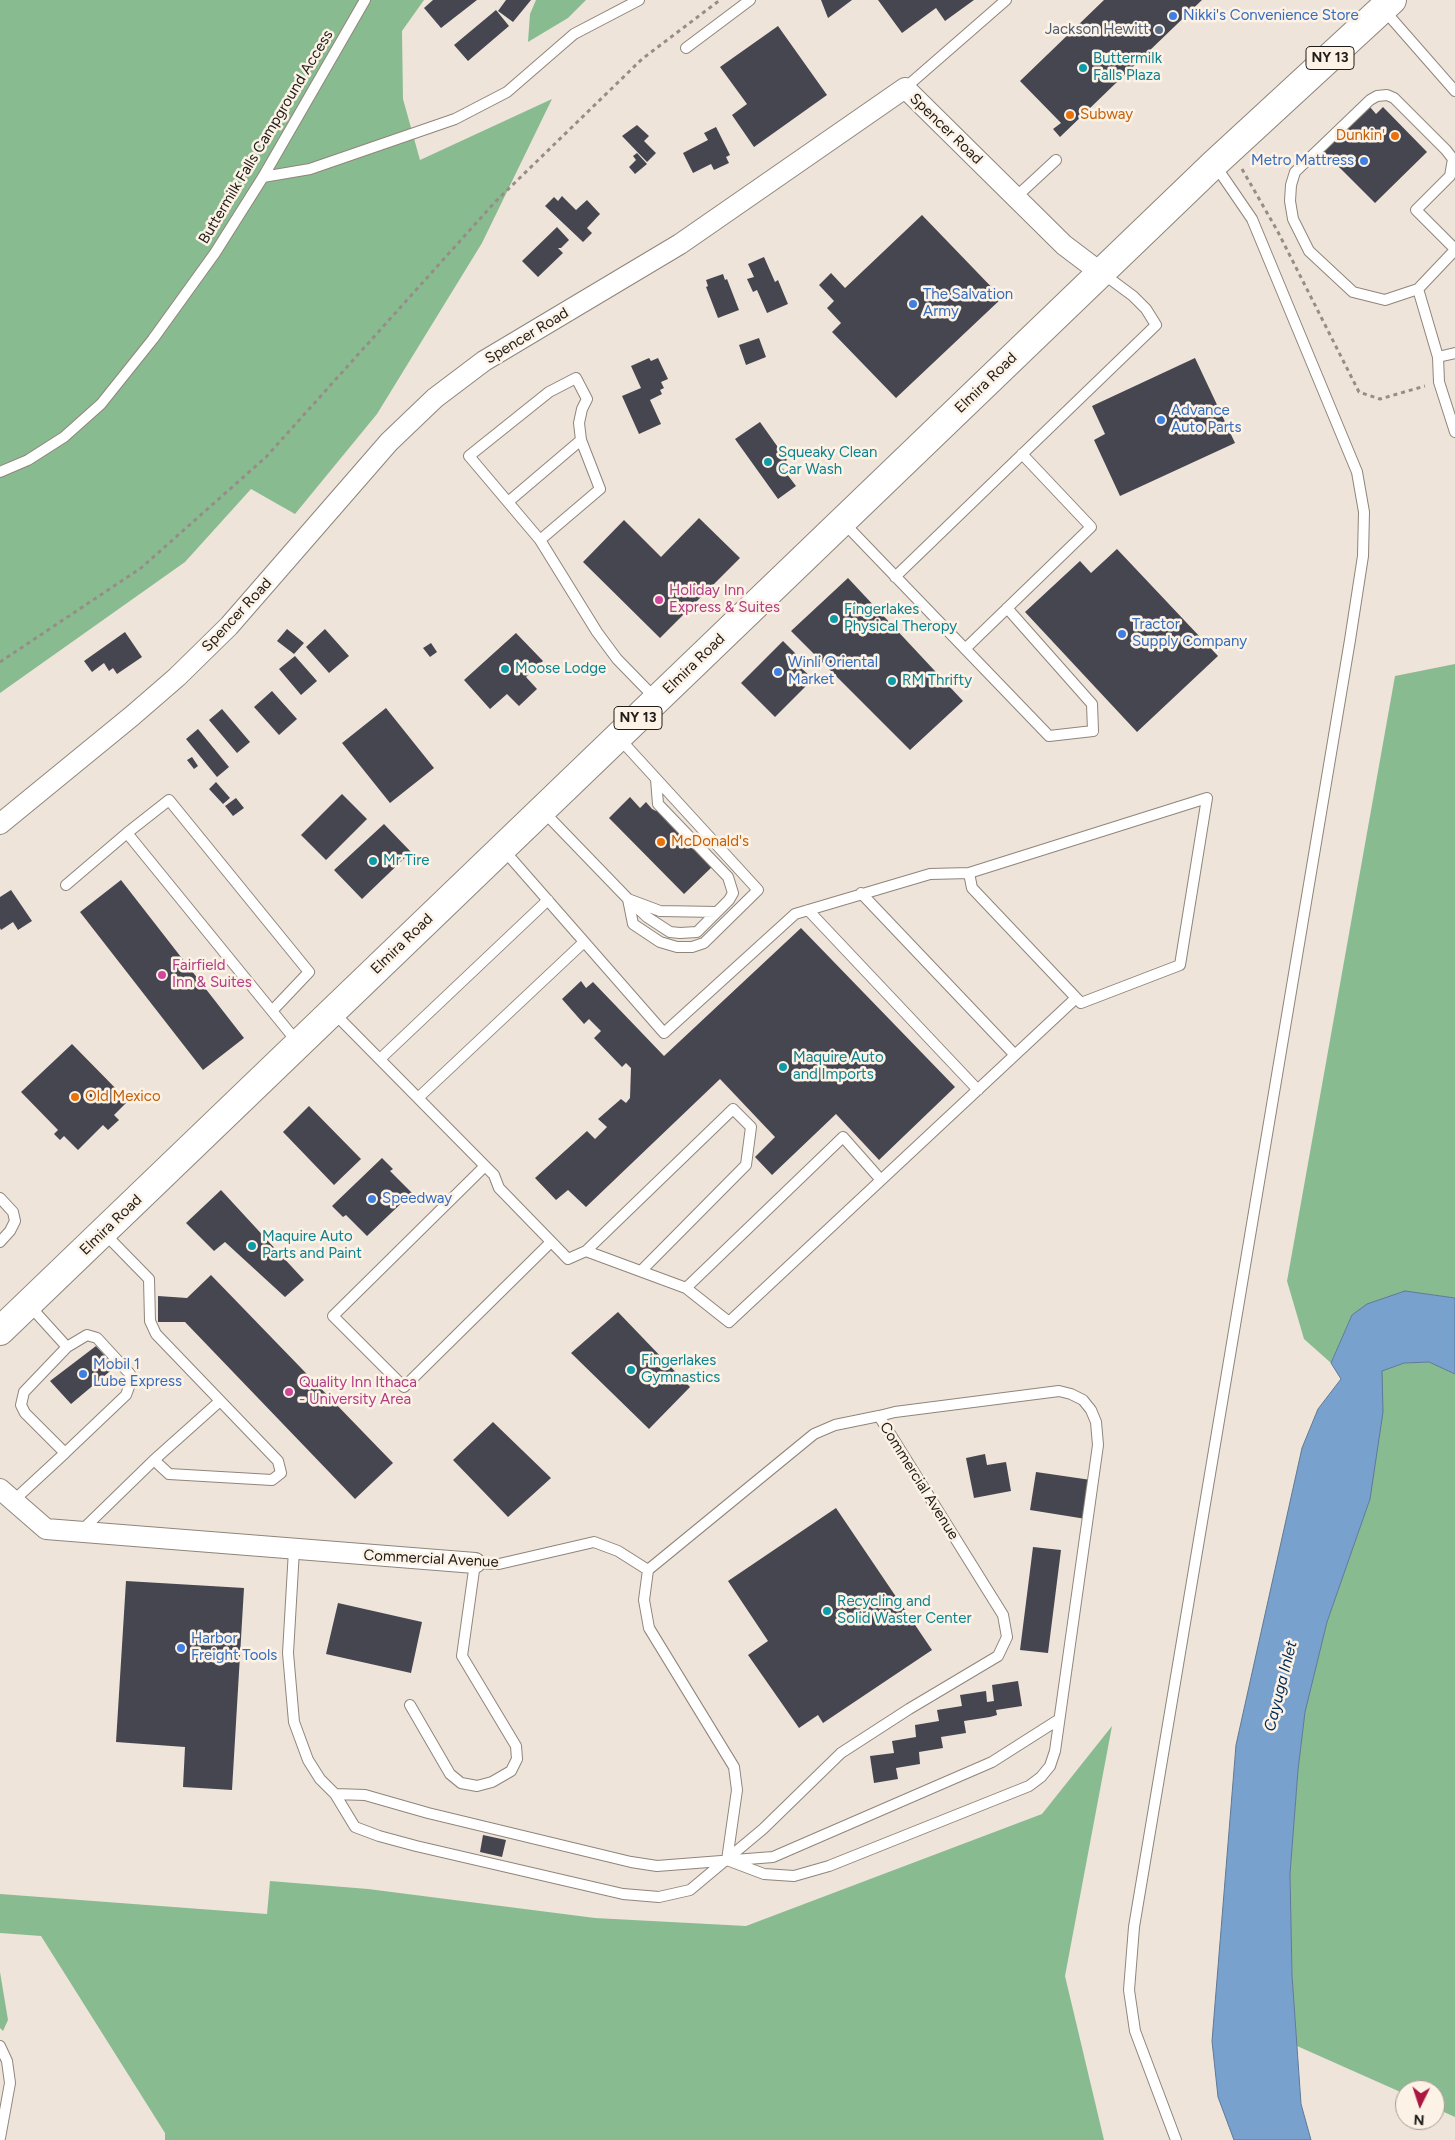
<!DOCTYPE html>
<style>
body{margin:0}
#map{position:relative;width:1455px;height:2140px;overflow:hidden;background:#efe4d9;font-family:Figtree,sans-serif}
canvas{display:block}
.north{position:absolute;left:1395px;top:2080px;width:50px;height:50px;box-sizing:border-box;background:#fcf2e6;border:1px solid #a49c94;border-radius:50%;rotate:184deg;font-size:14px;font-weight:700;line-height:20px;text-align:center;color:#201c18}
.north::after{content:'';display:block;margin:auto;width:18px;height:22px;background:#ab1741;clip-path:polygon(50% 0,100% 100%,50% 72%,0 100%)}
</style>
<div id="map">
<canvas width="1455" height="2140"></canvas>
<div class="north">N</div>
</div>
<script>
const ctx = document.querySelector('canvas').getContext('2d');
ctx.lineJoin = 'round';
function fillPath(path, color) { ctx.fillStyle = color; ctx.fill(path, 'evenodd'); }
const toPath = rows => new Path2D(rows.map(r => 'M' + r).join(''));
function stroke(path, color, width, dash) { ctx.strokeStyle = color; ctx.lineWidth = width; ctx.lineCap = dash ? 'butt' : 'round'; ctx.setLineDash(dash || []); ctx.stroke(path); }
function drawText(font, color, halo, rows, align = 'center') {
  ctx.font = font + ' Figtree,sans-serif'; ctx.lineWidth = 5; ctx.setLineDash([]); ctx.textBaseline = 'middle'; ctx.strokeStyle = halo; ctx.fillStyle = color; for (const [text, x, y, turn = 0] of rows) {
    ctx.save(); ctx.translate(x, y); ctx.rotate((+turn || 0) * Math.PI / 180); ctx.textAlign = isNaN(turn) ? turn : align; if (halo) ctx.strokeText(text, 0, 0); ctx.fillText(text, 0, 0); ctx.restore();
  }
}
fillPath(toPath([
 [0,0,424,0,402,31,403,99,420,160,552,99,482,243,377,414,295,514,251,489,185,562,0,693],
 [536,0,586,0,568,18,528,42,530,14],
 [1455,664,1455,1298,1405,1291,1352,1315,1331,1363,1304,1339,1287,1281,1395,676],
 [1429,1362,1455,1374,1455,2117,1435,2108,1435,2090,1405,2090,1405,2094,1297,2046,1292,1975,1290,1874,1298,1770,1305,1711,1327,1622,1370,1499,1382,1370,1404,1363],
 [1112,1726,1065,1976,1104,2140,165,2140,165,2133,41,1936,0,1933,0,1894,267,1914,270,1881,368,1889,595,1918,746,1926,1042,1814],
 [0,1972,8,2020,3,2031,0,2028]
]), '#89bb91');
const water = toPath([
 [1405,1291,1455,1298,1455,1374,1429,1362,1404,1363,1382,1371,1383,1412,1370,1499,1327,1622,1305,1712,1298,1770,1290,1874,1292,1975,1301,2104,1311,2140,1234,2140,1218,2097,1212,2041,1236,1745,1302,1448,1318,1409,1341,1379,1331,1363,1352,1315,1367,1304,1405,1291]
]);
fillPath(water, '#79a1ce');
stroke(water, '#5e7997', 1);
fillPath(toPath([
 [433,0,477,0,441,28,424,8],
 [506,0,531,0,513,22,498,11],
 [821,0,852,0,828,18],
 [878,0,974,0,945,21,936,8,902,33],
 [1104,0,1202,0,1060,137,1053,129,1061,123,1020,81],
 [496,10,509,26,468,61,454,45],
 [778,26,827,95,754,147,732,115,747,104,720,67],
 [1370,107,1376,114,1383,107,1427,152,1375,203,1324,152],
 [637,125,649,136,644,141,656,153,647,162,622,136],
 [716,127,730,155,726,157,729,163,714,170,711,164,693,173,683,153,708,140,704,133],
 [637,153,647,164,635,174,629,167,636,160,633,156],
 [562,196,576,210,587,200,600,214,587,228,592,233,583,242,545,206,554,197,558,201],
 [922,215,1002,298,896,398,832,332,841,323,827,308,834,301,819,285,831,273,845,288],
 [557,227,569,240,561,248,558,248,563,253,538,277,522,261],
 [764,257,775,282,778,280,788,304,767,313,757,290,753,292,747,279,754,277,748,264],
 [723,274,725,280,727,279,739,310,718,318,706,287,708,286,706,280],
 [759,338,766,357,746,365,739,345],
 [649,358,651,361,658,358,668,379,661,382,664,388,660,390,662,394,650,400,661,424,639,434,622,396,641,388,631,366],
 [1195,358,1235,443,1120,496,1094,440,1105,434,1092,406],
 [760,422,787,460,780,465,796,486,778,499,735,439],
 [699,518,740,558,660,638,583,562,624,520,661,557],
 [1117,549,1218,656,1137,732,1025,612,1080,561,1091,573],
 [848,578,963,701,910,750,791,631],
 [287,629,304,643,294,654,277,641],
 [325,629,349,656,329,673,306,647],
 [125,632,142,657,117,674,113,668,109,671,104,663,92,672,84,661],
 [516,633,543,661,526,677,537,689,519,706,507,694,490,709,464,680],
 [783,641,803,661,798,665,813,679,775,717,741,683],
 [431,643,437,652,430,657,423,648],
 [295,656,317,681,301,695,279,669],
 [272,691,297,719,279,735,254,707],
 [386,708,434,768,390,803,342,743],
 [222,709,250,742,237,753,209,720],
 [198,729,229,767,217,777,186,739],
 [192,757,198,766,194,769,187,760],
 [216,782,230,798,223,804,209,789],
 [342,794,367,819,326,860,301,835],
 [630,797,640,808,646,802,652,809,656,811,658,809,714,865,684,894,609,818],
 [236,798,244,808,233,816,225,806],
 [384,824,411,852,362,899,334,870],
 [121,880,244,1038,203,1070,80,912],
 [11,890,32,921,18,930,13,922,1,930,0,928,0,897],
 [801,928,955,1087,879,1160,836,1114,772,1175,755,1157,775,1137,720,1079,586,1207,568,1190,556,1200,535,1178,587,1131,595,1139,607,1127,598,1119,621,1099,626,1103,630,1098,631,1068,626,1063,622,1067,594,1038,601,1031,589,1019,584,1024,562,999,581,981,586,988,593,982,664,1056],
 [72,1044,128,1101,114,1115,119,1120,108,1130,103,1125,78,1150,64,1136,60,1140,54,1134,58,1130,21,1092],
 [309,1106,361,1159,334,1185,283,1132],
 [382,1158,393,1169,390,1171,412,1193,367,1236,346,1215,343,1217,332,1206],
 [221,1190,304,1280,285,1297,225,1242,214,1251,186,1223],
 [211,1275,393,1463,355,1499,185,1322,158,1322,158,1296,187,1298],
 [618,1312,690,1387,649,1429,571,1353],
 [96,1346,115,1367,71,1404,50,1381],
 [493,1422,551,1478,508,1517,453,1460],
 [985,1454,987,1465,1006,1462,1011,1491,974,1498,966,1458],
 [1036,1472,1091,1480,1086,1519,1030,1510],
 [836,1508,932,1650,823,1723,818,1715,799,1728,748,1655,768,1641,728,1581],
 [1033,1547,1061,1550,1048,1653,1020,1650],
 [126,1581,244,1588,232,1790,183,1787,185,1747,116,1742],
 [338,1603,422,1622,411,1673,326,1654],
 [1018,1681,1022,1706,996,1710,997,1715,990,1717,964,1721,966,1733,941,1737,943,1748,919,1752,920,1764,896,1768,898,1779,874,1783,870,1756,894,1753,892,1741,916,1737,915,1725,939,1721,937,1710,962,1706,960,1695,986,1691,987,1702,994,1701,992,1685],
 [483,1835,506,1840,502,1857,480,1852]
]), '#464651');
const lane = toPath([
 [1384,10,1455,91],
 [686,48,750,0],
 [905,88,1006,0],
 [263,177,310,169,455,119,507,92,574,34,639,0],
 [1016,197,1056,160],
 [1455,250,1418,289,1438,357,1439,382,1455,432],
 [1418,289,1385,300,1353,292,1309,251,1293,219,1290,201,1291,185,1295,172,1370,100,1377,96,1387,95,1394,98,1446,150,1453,159,1450,176,1416,210,1455,249],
 [1438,357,1455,353],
 [0,472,28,460,64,437,101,404,153,339,215,253,263,177,365,0],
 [508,502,581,440],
 [843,522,1049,736,1093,731,1092,704,1007,608],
 [540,540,600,489,581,440,579,423,582,409,587,399,576,378,549,392,469,456,540,540,597,632,617,659,656,699],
 [895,577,1156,325,1146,309,1133,296,1102,273],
 [965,649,1091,527,1022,454],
 [543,811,628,899,633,924,660,942,677,947,692,947,704,943,758,890,618,737],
 [502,848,664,1033,795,914,930,874,969,873,1207,798,1180,965,1081,1003,972,888,969,873],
 [66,885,127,833],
 [861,893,1015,1055],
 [628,899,660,911,717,912,729,900,733,893,728,877,658,804,656,779],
 [630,901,647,917,670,932,680,933,697,932,717,912],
 [808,910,978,1090],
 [272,1011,309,972,169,800,127,833,298,1043],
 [333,1012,494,1175,499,1188,568,1259,586,1251,686,1288,729,1322,1076,998],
 [380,1059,548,900],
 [418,1098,584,942],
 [485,1166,333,1316,404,1387,551,1242],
 [0,1198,13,1212,15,1221,10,1231,0,1242],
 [586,1251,733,1109,751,1127,746,1165,641,1271],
 [686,1288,843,1137,881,1180],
 [65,1453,126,1395,130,1384,130,1374,97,1338,87,1335,67,1347],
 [154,1460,220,1401],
 [12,1502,65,1453,25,1413,21,1405,24,1392,67,1347,29,1305],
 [80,1532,154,1460,169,1474,272,1480,281,1473,278,1461,156,1334,150,1321,149,1279,104,1233],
 [294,1550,288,1653,294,1722,308,1760,320,1779,335,1794,355,1827,379,1836,416,1846,623,1894,659,1897,690,1890,763,1829,841,1753,909,1709,998,1656,1007,1637,1003,1615,879,1416,835,1425,814,1434,648,1570],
 [648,1570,644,1600,649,1628,734,1767,737,1790,727,1860],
 [410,1705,450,1774,461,1783,477,1786,492,1782,511,1771,517,1759,516,1746,462,1656,475,1563,499,1564,594,1542,618,1551,648,1570],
 [335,1794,365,1795,428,1813,631,1862,657,1866,773,1857,992,1762,1058,1720],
 [727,1860,764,1874,794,1876,829,1866,1029,1786,1041,1777,1050,1766,1055,1751,1098,1445,1096,1422,1091,1410,1083,1400,1071,1394,1059,1391,895,1412,879,1416],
 [0,2046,7,2061,10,2083,0,2138],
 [1176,2140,1135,2031,1129,1990,1134,1927,1350,640,1363,556,1364,512,1357,472,1252,219,1215,165]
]);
const street = toPath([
 [0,824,132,716,177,677,229,626,389,442,435,398,484,361,680,244,905,88,1064,245,1101,273],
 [0,1489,46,1529,475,1563]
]);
const highway = toPath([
 [0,1331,1214,164,1392,0]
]);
stroke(lane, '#8f857b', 12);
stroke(street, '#8f857b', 22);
stroke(highway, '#8f857b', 30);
stroke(toPath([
 [1242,169,1278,232,1359,392,1380,399,1425,386],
 [0,662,141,568,266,457,495,202,642,59,720,0]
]), '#968e86', 3, [4, 4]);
stroke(lane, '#fff', 10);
stroke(street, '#fff', 20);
stroke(highway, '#fff', 28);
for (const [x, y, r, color] of [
 [1173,16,5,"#3f7fe0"],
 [1159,30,5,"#5c6f8a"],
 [1083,68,5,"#0f9aa8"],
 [1070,115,5,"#e8710a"],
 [1395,136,5,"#e8710a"],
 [1364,161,5,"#3f7fe0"],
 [913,304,5,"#3f7fe0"],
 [1161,420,5,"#3f7fe0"],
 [768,462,5,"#0f9aa8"],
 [659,600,5,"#d1479c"],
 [834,619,5,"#0f9aa8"],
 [1122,634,5,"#3f7fe0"],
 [505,669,5,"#0f9aa8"],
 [778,672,5,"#3f7fe0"],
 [892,681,5,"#0f9aa8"],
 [661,842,5,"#e8710a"],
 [373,861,5,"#0f9aa8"],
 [162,975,5,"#d1479c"],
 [783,1067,5,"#0f9aa8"],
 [75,1097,5,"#e8710a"],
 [372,1199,5,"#3f7fe0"],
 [252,1246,5,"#0f9aa8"],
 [631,1370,5,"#0f9aa8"],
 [83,1374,5,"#3f7fe0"],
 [289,1392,5,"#d1479c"],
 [827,1611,5,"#0f9aa8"],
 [181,1648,5,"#3f7fe0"]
]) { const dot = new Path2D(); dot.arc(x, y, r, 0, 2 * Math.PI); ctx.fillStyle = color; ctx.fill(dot); stroke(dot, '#fcf2e6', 2); }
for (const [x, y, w] of [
 [1330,58,48],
 [638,718,48]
]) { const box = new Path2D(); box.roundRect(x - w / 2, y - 11.5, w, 23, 4); ctx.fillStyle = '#fcf2e6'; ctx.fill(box); stroke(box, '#201c18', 1); }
drawText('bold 14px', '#201c18', null, [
 ["NY 13",1330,58],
 ["NY 13",638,718]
]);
drawText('15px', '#366cbe', '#fcf2e6', [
 ["Nikki's Convenience Store",1183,16],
 ["Metro Mattress",1354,161,"right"],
 ["The Salvation",923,295],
 ["Army",923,312],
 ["Advance",1171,411],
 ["Auto Parts",1171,428],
 ["Tractor",1132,625],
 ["Supply Company",1132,642],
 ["Winli Oriental",788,663],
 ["Market",788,680],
 ["Speedway",382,1199],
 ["Mobil 1",93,1365],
 ["Lube Express",93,1382],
 ["Harbor",191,1639],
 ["Freight Tools",191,1656]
], 'left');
drawText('15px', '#4e5e75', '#fcf2e6', [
 ["Jackson Hewitt",1149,30]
], 'right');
drawText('15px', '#0d838f', '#fcf2e6', [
 ["Buttermilk",1093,59],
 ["Falls Plaza",1093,76],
 ["Squeaky Clean",778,453],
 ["Car Wash",778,470],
 ["Fingerlakes",844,610],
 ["Physical Theropy",844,627],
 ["Moose Lodge",515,669],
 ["RM Thrifty",902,681],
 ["Mr Tire",383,861],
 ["Maquire Auto",793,1058],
 ["and Imports",793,1075],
 ["Maquire Auto",262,1237],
 ["Parts and Paint",262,1254],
 ["Fingerlakes",641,1361],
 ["Gymnastics",641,1378],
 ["Recycling and",837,1602],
 ["Solid Waster Center",837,1619]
], 'left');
drawText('15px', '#c56008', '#fcf2e6', [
 ["Subway",1080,115],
 ["Dunkin'",1385,136,"right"],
 ["McDonald's",671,842],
 ["Old Mexico",85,1097]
], 'left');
drawText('15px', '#201c18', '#fcf2e6', [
 ["Spencer Road",946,129,44],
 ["Buttermilk Falls Campground Access",266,137,-59],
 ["Spencer Road",527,336,-31],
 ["Elmira Road",986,383,-44],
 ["Spencer Road",237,615,-47],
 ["Elmira Road",694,664,-44],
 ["Elmira Road",402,944,-44],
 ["Elmira Road",111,1225,-44],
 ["Commercial Avenue",919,1481,58],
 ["Commercial Avenue",431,1559,3]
]);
drawText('15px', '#b23c85', '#fcf2e6', [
 ["Holiday Inn",669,591],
 ["Express & Suites",669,608],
 ["Fairfield",172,966],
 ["Inn & Suites",172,983],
 ["Quality Inn Ithaca",299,1383],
 ["- University Area",299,1400]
], 'left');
drawText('italic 16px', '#002a54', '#fcf2e6', [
 ["Cayuga Inlet",1281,1686,-76]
]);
</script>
